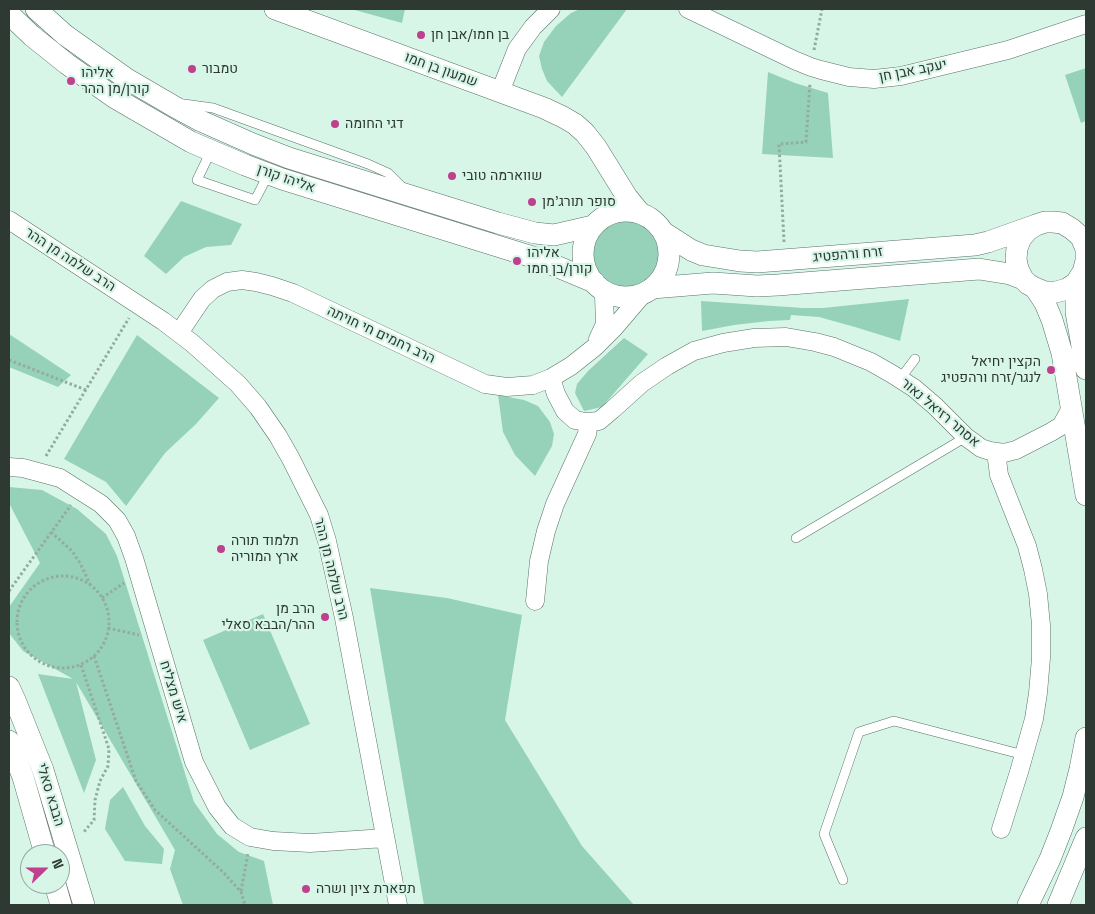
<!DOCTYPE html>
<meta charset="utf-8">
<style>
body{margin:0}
#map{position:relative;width:1095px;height:914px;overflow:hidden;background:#d7f6e8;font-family:"Space Grotesk",sans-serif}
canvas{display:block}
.frame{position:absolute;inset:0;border:10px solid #2e3934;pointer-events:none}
.north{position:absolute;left:20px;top:844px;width:50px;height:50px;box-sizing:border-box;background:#d7f6e8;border:1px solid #93aaa0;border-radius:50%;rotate:68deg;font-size:14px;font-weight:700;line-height:20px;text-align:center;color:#2e3934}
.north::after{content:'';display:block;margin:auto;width:18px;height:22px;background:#bf408d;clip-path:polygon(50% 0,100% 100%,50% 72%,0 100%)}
</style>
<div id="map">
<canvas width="1095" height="914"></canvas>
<div class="frame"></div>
<div class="north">N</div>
</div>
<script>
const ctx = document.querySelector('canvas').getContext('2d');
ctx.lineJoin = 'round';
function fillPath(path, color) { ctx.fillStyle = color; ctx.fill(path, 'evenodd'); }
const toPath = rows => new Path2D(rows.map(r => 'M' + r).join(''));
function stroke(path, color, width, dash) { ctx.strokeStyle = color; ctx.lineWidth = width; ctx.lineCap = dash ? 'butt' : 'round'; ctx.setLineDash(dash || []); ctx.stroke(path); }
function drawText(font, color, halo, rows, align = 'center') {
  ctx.font = font + ' "Space Grotesk",Heebo,sans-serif'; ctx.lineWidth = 4.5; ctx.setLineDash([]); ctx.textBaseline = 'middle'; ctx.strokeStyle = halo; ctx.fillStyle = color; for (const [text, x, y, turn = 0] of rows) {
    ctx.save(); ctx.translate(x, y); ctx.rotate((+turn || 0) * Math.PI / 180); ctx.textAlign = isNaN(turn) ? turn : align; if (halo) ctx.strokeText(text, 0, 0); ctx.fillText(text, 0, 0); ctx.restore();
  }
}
fillPath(toPath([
 [351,9,405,9,402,23],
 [580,9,627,9,562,97,547,81,542,69,539,56,544,42,556,26,571,13],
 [1086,68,1086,121,1081,123,1065,75],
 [768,72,795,83,828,93,833,158,762,154],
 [181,201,242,224,231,245,206,247,184,257,166,274,144,256],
 '592 254a35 35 0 1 1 70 0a35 35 0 1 1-70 0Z',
 [909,299,900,341,855,327,819,317,791,315,790,320,769,321,734,325,702,331,701,301,803,308,823,308],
 [9,334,71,375,58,387,9,367],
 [137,335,219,398,196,424,165,453,126,506,106,482,64,459],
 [624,338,648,354,602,407,584,411,575,393,577,384,588,371],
 [498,395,524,400,538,406,550,422,554,434,552,446,535,476,515,455,503,432],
 [9,487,42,490,77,509,106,534,117,556,194,802,217,834,239,852,264,861,273,905,183,905,170,869,175,850,76,682,96,760,84,793,38,674,73,679,23,651,9,633,9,607,40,563,9,503],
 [370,588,447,598,522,615,505,720,582,846,634,905,424,905],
 [263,614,310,724,250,750,203,640],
 [123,787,145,826,164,849,162,864,125,861,105,829,110,800]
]), '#96d1b9');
const service = toPath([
 [184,104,213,108,368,164,388,173,401,186],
 [211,151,197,180,255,200,268,175],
 [900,379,915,359],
 [796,538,966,437],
 [843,880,824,834,859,732,894,721,1024,755]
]);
const minor = toPath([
 [688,9,794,60,811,67,821,70,849,77,874,79,901,76,1008,50,1086,24],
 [500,92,517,49,533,27,551,9],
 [9,220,163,321,192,343,238,384,258,407,278,436,291,459,319,515,327,541,344,618,398,905],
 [179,333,202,299,213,289,227,282,242,280,256,282,272,286,293,293,485,384,507,387,533,385,551,378,571,366,595,347,614,328,643,294],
 [598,339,605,324,604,296,600,288],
 [551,378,556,394,565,411,575,420,586,422,599,421,612,410,642,383,667,366,694,351,723,343,754,338,786,337,815,342,834,347,871,362,892,374,914,388,935,406,966,437,981,448,990,451,1004,453,1016,450,1051,432,1061,426,1071,408],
 [996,452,999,475,1027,546,1033,569,1038,594,1041,625,1041,658,1038,693,1034,719,1019,772,1001,829],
 [9,467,23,468,60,478,101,504,117,520,126,536,134,558,194,762,217,807,232,826,250,837,273,841,310,843,385,838],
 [535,601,539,561,546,531,555,504,587,434,589,422]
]);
const tertiary = toPath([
 [36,9,65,35,127,79,175,107,201,121,253,144,289,158,498,223,535,233,554,235,593,226],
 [275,9,544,108,563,117,575,124,585,133,596,147,627,197,640,213],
 [9,14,32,36,67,64,115,98,191,142,245,165,282,179,539,259,594,282],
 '583 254a43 43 0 1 1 86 0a43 43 0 1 1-86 0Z',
 [663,232,691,250,703,255,740,261,757,262,975,245,988,242,1036,225],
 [1086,259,1086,249,1081,237,1072,229,1062,223,1053,222,1045,222,1036,225,1028,230,1021,238,1017,248,1016,259,1018,269,1023,279,1028,284,1035,288,1045,292,1056,292,1067,289,1076,283,1083,272,1086,261],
 [1076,283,1076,312,1086,369],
 [652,288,713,283,757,286,778,285,979,269,1010,274,1023,279],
 [1035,288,1045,303,1052,320,1062,353,1086,495],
 [9,687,15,700,43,770,84,905],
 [9,741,23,777,45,854],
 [55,884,61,905],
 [1028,905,1050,859,1061,831,1073,797,1080,769,1086,738],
 [1058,905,1086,838]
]);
stroke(service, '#587267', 10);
stroke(minor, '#587267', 19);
stroke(tertiary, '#587267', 22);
stroke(toPath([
 [814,50,822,9],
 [784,242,779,144,806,142,810,83],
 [9,360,86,390],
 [46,456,129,318],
 [51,532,72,551,80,563,91,586],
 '17 622a46 46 0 1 1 92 0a46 46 0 1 1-92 0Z',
 [9,591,71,505],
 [102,598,124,583],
 [108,628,139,635],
 [94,656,136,781,155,810,224,873,241,892,245,905],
 [81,665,109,749,108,766,100,781,95,800,94,820,83,833],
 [241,891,248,853]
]), '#94aba0', 3, [2.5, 2.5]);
stroke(service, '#fff', 9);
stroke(minor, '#fff', 18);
stroke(tertiary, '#fff', 21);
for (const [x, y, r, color] of [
 [421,35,5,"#bf408d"],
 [192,69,5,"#bf408d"],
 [71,81,5,"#bf408d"],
 [335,124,5,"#bf408d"],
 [452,176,5,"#bf408d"],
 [532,202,5,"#bf408d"],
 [517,261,5,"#bf408d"],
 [1051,370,5,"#bf408d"],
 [221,549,5,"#bf408d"],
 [325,617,5,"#bf408d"],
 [306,889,5,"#bf408d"]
]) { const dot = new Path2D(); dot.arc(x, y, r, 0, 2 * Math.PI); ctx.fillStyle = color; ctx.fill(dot); stroke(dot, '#d7f6e8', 2); }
drawText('14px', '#2e3934', '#d7f6e8', [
 ["בן חמו/אבן חן",431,35],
 ["טמבור",202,69],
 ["אליהו",81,73],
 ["קורן/מן ההר",81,89],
 ["דגי החומה",345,124],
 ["שווארמה טובי",462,176],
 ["סופר תורג'מן",542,202],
 ["אליהו",527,253],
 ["קורן/בן חמו",527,269],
 ["הקצין יחיאל",1041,362,"right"],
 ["לנגר/זרח ורהפטיג",1041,378,"right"],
 ["תלמוד תורה",231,541],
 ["ארץ המוריה",231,557],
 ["הרב מן",315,609,"right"],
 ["ההר/הבבא סאלי",315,625,"right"],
 ["תפארת ציון ושרה",316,889]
], 'left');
drawText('14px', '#2e3934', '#d7f6e8', [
 ["שמעון בן חמו",441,70,20],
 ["יעקב אבן חן",913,71,-11],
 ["אליהו קורן",286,179,19],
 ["זרח ורהפטיג",848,255,-5],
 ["הרב שלמה מן ההר",70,260,33],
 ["הרב רחמים חי חויתה",381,335,25],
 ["אסתר רזיאל נאור",940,413,40],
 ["הרב שלמה מן ההר",331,569,76],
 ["איש מצליח",173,692,73],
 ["הבבא סאלי",50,795,73]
]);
</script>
